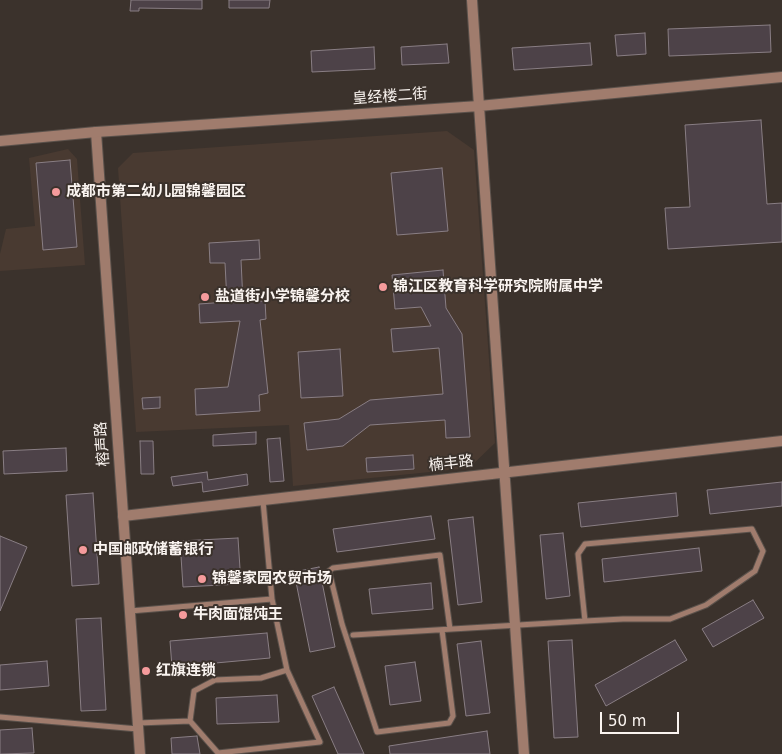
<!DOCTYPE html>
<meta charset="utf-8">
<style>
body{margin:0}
#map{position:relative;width:782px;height:754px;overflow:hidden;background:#3b322c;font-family:"DejaVu Sans",sans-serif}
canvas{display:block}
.scale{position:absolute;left:600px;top:712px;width:79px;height:22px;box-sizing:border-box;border:2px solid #faf4f0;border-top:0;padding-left:6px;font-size:15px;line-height:18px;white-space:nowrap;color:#faf4f0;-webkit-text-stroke:4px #3b322c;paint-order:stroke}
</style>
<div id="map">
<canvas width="782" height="754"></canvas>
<div class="scale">50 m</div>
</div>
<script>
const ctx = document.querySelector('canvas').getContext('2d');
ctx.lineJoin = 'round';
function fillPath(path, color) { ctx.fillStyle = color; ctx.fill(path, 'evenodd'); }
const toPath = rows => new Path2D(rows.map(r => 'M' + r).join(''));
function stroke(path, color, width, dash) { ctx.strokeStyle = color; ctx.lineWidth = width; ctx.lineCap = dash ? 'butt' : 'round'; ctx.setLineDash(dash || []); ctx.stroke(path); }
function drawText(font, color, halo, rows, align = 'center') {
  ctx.font = font + ' "DejaVu Sans","Noto Sans SC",sans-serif'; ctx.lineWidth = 4; ctx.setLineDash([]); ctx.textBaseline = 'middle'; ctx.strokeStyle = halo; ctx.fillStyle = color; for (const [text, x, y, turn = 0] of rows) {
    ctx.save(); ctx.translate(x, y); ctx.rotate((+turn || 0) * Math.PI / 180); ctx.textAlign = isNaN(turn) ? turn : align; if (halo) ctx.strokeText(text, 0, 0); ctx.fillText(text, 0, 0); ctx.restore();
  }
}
fillPath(toPath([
 [447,131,474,150,495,443,469,468,293,486,289,425,136,432,118,168,133,153],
 [68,149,77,159,85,265,0,271,0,254,6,229,35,226,29,158]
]), '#493a31');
const building = toPath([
 [131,0,202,0,202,9,139,8,139,11,130,11,131,0],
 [229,0,270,0,269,8,229,8,229,0],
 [770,25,771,52,669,56,668,29,770,25],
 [645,33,646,54,617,56,615,35,645,33],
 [590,43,592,65,514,70,512,48,590,43],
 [447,44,449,63,402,65,401,47,447,44],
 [374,47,375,69,312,72,311,51,374,47],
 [761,120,767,204,782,203,782,242,668,249,665,208,690,207,685,125,761,120],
 [70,160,77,247,43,250,36,163,70,160],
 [442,168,448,231,397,235,391,173,442,168],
 [259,240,260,259,241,260,243,302,265,301,266,319,260,320,268,393,259,395,260,411,196,415,195,389,228,387,240,321,200,323,199,304,227,302,225,263,210,263,209,243,259,240],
 [443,270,446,308,462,334,470,437,446,438,445,420,370,425,343,446,307,450,304,423,339,419,370,400,443,394,439,348,393,352,391,329,431,326,421,307,395,309,392,275,443,270],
 [340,349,343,396,301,398,298,352,340,349],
 [160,397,160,408,143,409,142,398,160,397],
 [256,432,256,444,213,446,213,435,256,432],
 [280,438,284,481,270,482,267,439,280,438],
 [140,441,153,441,154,474,141,474,140,441],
 [66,448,67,471,4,474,3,451,66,448],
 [413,455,414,469,367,472,366,458,413,455],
 [207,472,208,480,247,474,248,485,203,492,202,482,173,486,171,477,207,472],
 [782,482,782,506,710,514,707,490,782,482],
 [93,493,99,584,72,586,66,495,93,493],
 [676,493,678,516,581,527,578,503,676,493],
 [431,516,435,539,337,552,333,529,431,516],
 [473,517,482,602,458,605,448,520,473,517],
 [563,533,570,596,546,599,540,535,563,533],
 [0,536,27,547,0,611,0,536],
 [238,538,241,584,183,587,180,541,238,538],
 [699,548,702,571,604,582,602,559,699,548],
 [319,567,335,647,310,652,294,572,319,567],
 [431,583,433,609,372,614,369,589,431,583],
 [753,600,764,618,713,647,702,629,753,600],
 [101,618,106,710,81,711,76,619,101,618],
 [267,633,270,658,172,667,170,641,267,633],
 [572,640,578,737,554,738,548,641,572,640],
 [675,640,687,660,606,706,595,685,675,640],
 [481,641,490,713,466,716,457,644,481,641],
 [47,661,49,686,0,690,0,665,47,661],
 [415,662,421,701,390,705,385,666,415,662],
 [334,687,364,754,338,754,312,696,334,687],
 [277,695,279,722,217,724,216,698,277,695],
 [32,728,34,753,0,754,0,730,32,728],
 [487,731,490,754,390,754,389,746,487,731],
 [197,736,200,754,172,754,171,738,197,736]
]);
fillPath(building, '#4d4248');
stroke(building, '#897e84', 1);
const service = toPath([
 [130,611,272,599],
 [442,630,453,716,449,723,377,732,342,624,329,571,333,568,440,555,450,629],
 [353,635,585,621,623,619,670,619,706,605,755,571,763,551,752,529,585,544,578,554,585,621],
 [0,717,138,729],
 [190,721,218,753,320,742,287,670],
 [138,723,190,721,194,691,215,680,261,678,287,670,272,599,263,501]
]);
const minor = toPath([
 [472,0,479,106],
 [96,132,140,754]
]);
const tertiary = toPath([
 [479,106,524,754],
 [0,141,96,132,479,106,782,77],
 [123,516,782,441]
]);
stroke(service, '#5a514b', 7);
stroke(minor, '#5a514b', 12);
stroke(tertiary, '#5a514b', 12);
stroke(service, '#a07c6d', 5);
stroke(minor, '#a07c6d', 10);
stroke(tertiary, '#a07c6d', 10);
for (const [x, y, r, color] of [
 [56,192,5,"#f59b9c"],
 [383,287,5,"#f59b9c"],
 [205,297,5,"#f59b9c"],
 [83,550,5,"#f59b9c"],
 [202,579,5,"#f59b9c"],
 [183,615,5,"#f59b9c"],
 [146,671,5,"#f59b9c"]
]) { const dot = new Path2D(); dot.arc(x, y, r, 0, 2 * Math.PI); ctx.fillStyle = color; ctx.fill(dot); stroke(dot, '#3b322c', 2); }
drawText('15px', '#faf4f0', '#3b322c', [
 ["皇经楼二街",390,97,-4],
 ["榕声路",103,444,-94],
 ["楠丰路",451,464,-7]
]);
drawText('bold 15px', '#faf4f0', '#3b322c', [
 ["成都市第二幼儿园锦馨园区",66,192],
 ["锦江区教育科学研究院附属中学",393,287],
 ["盐道街小学锦馨分校",215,297],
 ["中国邮政储蓄银行",93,550],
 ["锦馨家园农贸市场",212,579],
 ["牛肉面馄饨王",193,615],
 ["红旗连锁",156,671]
], 'left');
</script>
